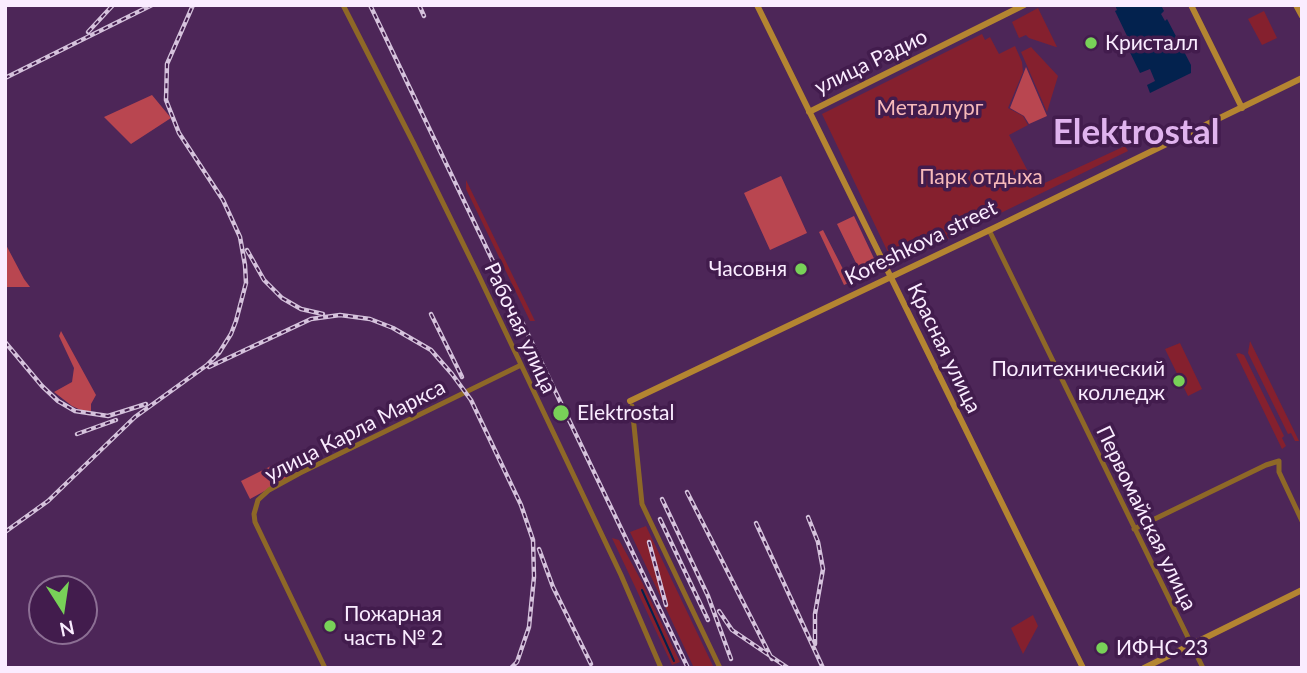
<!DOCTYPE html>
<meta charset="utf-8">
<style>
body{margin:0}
#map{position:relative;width:1307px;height:673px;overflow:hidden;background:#4d2658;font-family:Lato,sans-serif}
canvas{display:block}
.frame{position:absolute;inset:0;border:7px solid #faecff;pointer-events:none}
.north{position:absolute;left:28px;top:575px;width:70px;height:70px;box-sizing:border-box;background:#421c4d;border:2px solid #8c6f94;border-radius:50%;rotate:168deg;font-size:19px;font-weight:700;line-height:28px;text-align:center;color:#faecff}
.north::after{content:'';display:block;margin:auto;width:24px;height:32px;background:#78d158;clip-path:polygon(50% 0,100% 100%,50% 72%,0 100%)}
</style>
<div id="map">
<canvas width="1307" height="673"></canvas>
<div class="frame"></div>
<div class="north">N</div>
</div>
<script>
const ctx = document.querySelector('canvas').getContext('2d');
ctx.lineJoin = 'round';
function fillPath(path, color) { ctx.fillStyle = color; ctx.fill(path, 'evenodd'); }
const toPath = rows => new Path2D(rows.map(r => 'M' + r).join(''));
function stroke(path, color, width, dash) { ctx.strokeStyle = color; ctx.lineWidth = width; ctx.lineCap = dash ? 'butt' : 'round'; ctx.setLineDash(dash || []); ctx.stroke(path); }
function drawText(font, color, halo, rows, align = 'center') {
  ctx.font = font + ' Lato,sans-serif'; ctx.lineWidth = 7; ctx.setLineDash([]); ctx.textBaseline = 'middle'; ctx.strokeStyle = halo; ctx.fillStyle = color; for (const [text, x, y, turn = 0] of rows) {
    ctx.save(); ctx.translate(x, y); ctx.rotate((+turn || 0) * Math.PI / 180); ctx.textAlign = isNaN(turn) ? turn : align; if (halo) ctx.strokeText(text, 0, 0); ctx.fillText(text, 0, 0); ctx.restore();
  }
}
fillPath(toPath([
 [1038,8,1057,47,1056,47,1029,38,1026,35,1019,38,1012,22],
 [1264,11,1277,38,1262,45,1248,19],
 [982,34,985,40,990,37,999,54,1015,46,1022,62,1023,72,1008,108,1023,116,1028,125,1009,135,1036,187,1125,146,1128,151,894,265,822,114],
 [1031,47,1058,76,1047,112,1021,52],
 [466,180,535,321,530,321,466,189],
 [1250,341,1299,441,1295,441,1291,433,1288,434,1248,353],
 [1180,343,1202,389,1188,396,1165,349],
 [1239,353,1244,355,1284,436,1282,438,1286,446,1282,449,1236,354],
 [646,526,714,668,694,668,630,532],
 [612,538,619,540,643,584,680,662,672,665],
 [1033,615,1038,626,1023,654,1011,628]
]), '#85202e');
fillPath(toPath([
 [1026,67,1047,116,1029,124,1024,116,1010,108],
 [152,95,171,118,131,144,104,117],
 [781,176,807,233,770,250,744,193],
 [854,216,879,269,844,285,819,232,823,230,844,271,857,265,837,224],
 [5,243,24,279,30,287,5,287],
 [61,331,96,395,91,404,91,412,85,412,72,406,54,392,72,382,74,368,59,336],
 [285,459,294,475,250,499,241,481]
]), '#b94650');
fillPath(toPath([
 [1115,5,1161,5,1164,11,1161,14,1165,21,1167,19,1191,65,1191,73,1150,93,1147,85,1155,81,1150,69,1140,73,1124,40,1128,38,1115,11,1117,10]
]), '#03224e');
stroke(toPath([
 [642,590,674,661]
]), '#03224e', 2);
stroke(toPath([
 [343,5,414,144,478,274,621,575,661,668],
 [989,230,1203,668],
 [632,406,642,504,720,668],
 [1134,529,1266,465,1279,461,1279,472,1302,521],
 [325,668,255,522,254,514,258,500,269,490,300,473,519,366]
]), '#8e6827', 5);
stroke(toPath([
 [757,5,1083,668],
 [1191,5,1242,108],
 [1296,5,1302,16],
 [809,112,1024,5],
 [630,401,996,227,1302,78],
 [1144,668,1302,590]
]), '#b48531', 6);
const rail = toPath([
 [370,5,688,668],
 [419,5,424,16],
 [88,32,113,5],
 [5,78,152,5],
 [247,250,264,280,282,298,301,309,323,314],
 [431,314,462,377],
 [5,342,42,386,58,401,75,411,108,416,146,404],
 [209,367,311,319,340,315,370,319,393,328,431,350,452,374,471,400,521,505,533,540,534,577,529,627,517,662,511,668],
 [77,434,116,420],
 [687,492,772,659],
 [662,499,708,596,731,659],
 [808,517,818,542,823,569,815,614,815,644],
 [660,519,708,620],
 [756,523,823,668],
 [5,532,48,501,135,417,207,365,219,353,231,334,236,321,246,283,245,265,240,237,223,200,179,133,166,100,167,64,193,5],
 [649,542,666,605],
 [539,549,553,587,591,664],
 [719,611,732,630,788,668]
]);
stroke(rail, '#d5c2dc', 4.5);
stroke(rail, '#421c4d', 2, [5]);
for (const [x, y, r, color] of [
 [1091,43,7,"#78d158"],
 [801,269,7,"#78d158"],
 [1179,381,7,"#78d158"],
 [561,413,9,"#78d158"],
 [330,626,7,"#78d158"],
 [1102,648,7,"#78d158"]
]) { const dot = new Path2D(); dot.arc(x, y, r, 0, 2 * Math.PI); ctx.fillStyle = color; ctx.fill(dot); stroke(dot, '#421c4d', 2.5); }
drawText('21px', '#faecff', '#421c4d', [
 ["Кристалл",1105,43],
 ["Часовня",787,269,"right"],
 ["Политехнический",1165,369,"right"],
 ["колледж",1165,393,"right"],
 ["Elektrostal",577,413],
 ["Пожарная",344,614],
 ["часть № 2",344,638],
 ["ИФНС 23",1116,648]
], 'left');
drawText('21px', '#faecff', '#421c4d', [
 ["улица Радио",871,62,-26],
 ["Koreshkova street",921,243,-26],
 ["Рабочая улица",520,328,65],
 ["Красная улица",944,348,64],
 ["улица Карла Маркса",355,431,-27],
 ["Первомайская улица",1146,518,64]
]);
drawText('21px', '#f7baba', '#421c4d', [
 ["Металлург",930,108],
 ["Парк отдыха",981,177]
]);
drawText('bold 35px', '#e0b3ee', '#421c4d', [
 ["Elektrostal",1136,133]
]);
</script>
